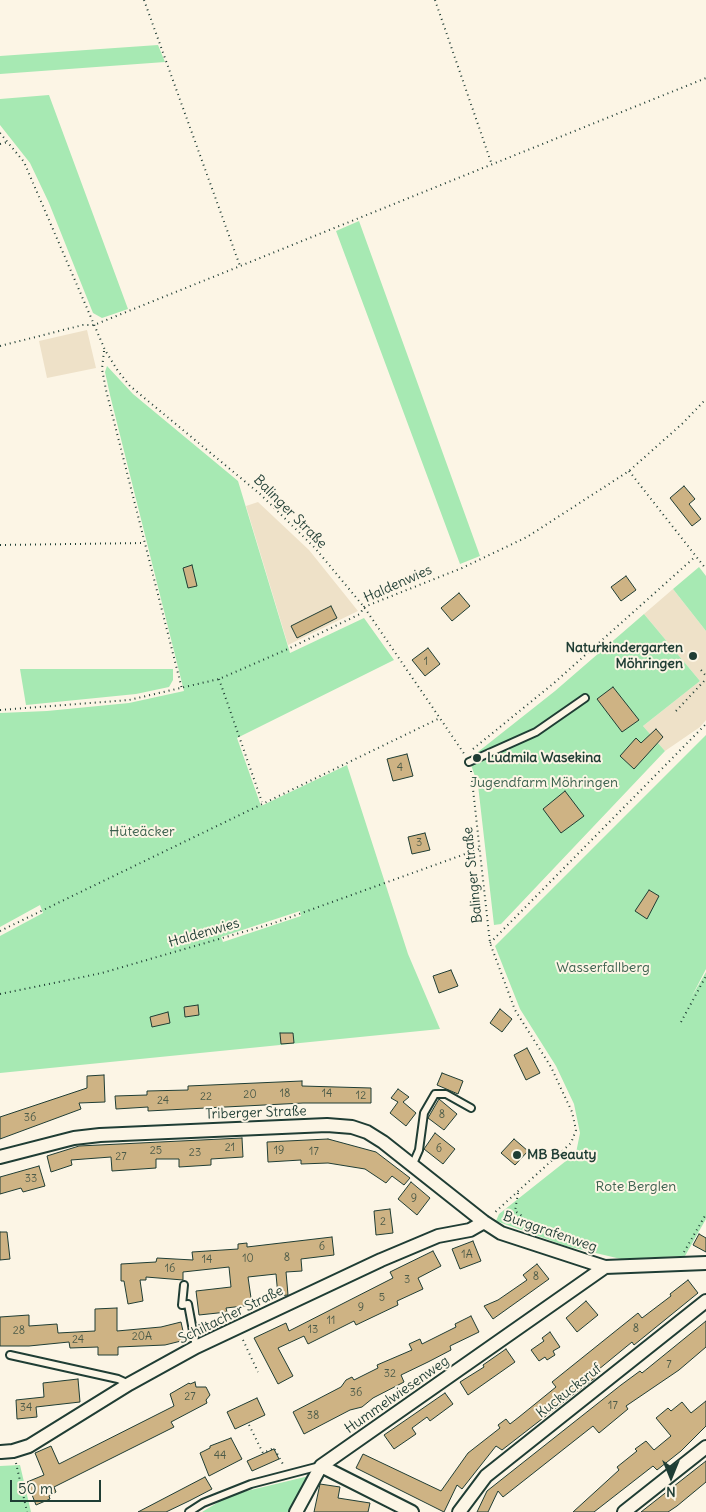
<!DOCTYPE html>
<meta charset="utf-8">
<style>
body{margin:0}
#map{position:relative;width:706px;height:1512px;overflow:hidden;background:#fcf5e5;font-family:Delius,sans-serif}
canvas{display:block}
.north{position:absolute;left:646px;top:1452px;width:50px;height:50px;-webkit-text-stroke:4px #fcf5e5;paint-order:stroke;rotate:180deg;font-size:14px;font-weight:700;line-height:20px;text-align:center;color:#1f3d34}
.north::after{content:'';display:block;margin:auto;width:18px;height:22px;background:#1f3d34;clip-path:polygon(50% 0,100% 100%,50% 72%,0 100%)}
.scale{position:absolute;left:10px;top:1480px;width:91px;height:22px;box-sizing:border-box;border:2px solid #1f3d34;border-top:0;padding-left:6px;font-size:15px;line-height:18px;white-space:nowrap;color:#1f3d34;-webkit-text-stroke:4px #fcf5e5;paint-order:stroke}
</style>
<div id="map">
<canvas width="706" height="1512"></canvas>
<div class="north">N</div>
<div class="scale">50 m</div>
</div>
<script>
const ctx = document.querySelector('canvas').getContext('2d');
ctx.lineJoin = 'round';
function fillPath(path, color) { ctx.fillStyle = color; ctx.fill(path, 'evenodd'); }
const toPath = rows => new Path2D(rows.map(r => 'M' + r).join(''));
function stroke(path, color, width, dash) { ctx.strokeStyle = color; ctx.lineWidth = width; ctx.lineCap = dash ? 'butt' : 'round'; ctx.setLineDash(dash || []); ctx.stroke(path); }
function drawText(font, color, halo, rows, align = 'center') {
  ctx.font = font + ' Delius,sans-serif'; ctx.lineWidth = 4; ctx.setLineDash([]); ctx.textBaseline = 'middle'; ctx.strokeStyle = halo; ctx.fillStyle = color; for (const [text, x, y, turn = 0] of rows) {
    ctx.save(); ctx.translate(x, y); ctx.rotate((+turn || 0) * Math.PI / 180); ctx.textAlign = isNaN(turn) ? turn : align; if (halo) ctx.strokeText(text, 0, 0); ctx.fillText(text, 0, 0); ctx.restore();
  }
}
fillPath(toPath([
 [87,330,96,368,47,378,39,341],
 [258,502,309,550,358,611,288,645,246,506],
 [673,589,706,631,706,720,700,727,665,751,643,726,700,681,644,614]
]), '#eee1c8');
fillPath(toPath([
 [158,45,165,62,0,74,0,56],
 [49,95,128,309,102,318,93,313,49,203,30,163,0,125,0,99],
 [359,221,480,556,460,564,336,231],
 [107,366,133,394,238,481,290,653,364,618,394,660,237,738,261,806,347,765,408,954,440,1029,0,1073,0,936,43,913,40,905,0,927,0,713,47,711,129,703,184,691,110,395,105,372],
 [300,911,301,916,223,942,221,937],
 [699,567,706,576,706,631,673,589],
 [644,614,700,681,643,726,665,751,501,924,494,925,478,785,469,759,555,691],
 [20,669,173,669,173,680,169,687,136,694,26,705],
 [706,735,706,969,691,998,706,972,706,1219,685,1256,621,1259,566,1246,496,1221,499,1214,576,1153,580,1133,574,1104,556,1066,520,1009,495,946],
 [20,1465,31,1512,0,1512,0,1466],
 [309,1476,290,1512,202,1512,230,1495]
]), '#a7e9b3');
const building = toPath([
 [684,486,695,499,689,504,701,519,692,526,670,498,684,486],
 [192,565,197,586,188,588,183,568,192,565],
 [626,576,636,590,621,601,611,587,626,576],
 [459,593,470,606,452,621,441,608,459,593],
 [331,606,337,618,297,638,291,626,331,606],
 [428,648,440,664,425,676,412,660,428,648],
 [613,687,639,720,622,732,597,699,613,687],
 [656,729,663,737,634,769,620,756,636,738,641,743,656,729],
 [407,754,413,776,393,781,387,759,407,754],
 [565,791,584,816,561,833,543,809,565,791],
 [425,833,430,850,412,854,408,837,425,833],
 [649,890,659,896,647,919,635,911,649,890],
 [451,970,458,986,439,993,433,976,451,970],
 [198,1005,199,1015,185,1017,184,1007,198,1005],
 [500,1009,512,1019,502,1032,490,1023,500,1009],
 [168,1012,170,1023,152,1027,150,1017,168,1012],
 [280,1033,293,1033,294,1043,281,1044,280,1033],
 [527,1048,540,1073,526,1080,514,1055,527,1048],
 [442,1073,463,1081,458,1094,437,1085,442,1073],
 [104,1075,105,1102,79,1103,81,1109,0,1139,0,1117,87,1088,87,1076,104,1075],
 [302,1081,302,1086,371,1088,371,1103,303,1103,148,1111,148,1107,116,1109,115,1096,147,1095,147,1091,188,1090,188,1086,302,1081],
 [398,1089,409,1097,403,1102,416,1113,406,1126,390,1113,398,1102,391,1098,398,1089],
 [439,1099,457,1114,444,1130,428,1118,439,1099],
 [435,1133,455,1149,443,1164,424,1149,435,1133],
 [242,1138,243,1157,211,1159,211,1165,179,1167,179,1159,156,1159,156,1168,112,1171,111,1157,71,1160,72,1165,51,1172,47,1156,79,1146,242,1138],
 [328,1139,376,1152,410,1178,404,1185,392,1176,386,1183,365,1169,328,1163,301,1164,301,1160,268,1162,267,1142,328,1139],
 [514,1139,528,1151,515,1165,501,1153,514,1139],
 [39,1166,45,1186,23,1192,21,1188,0,1194,0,1177,39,1166],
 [411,1182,430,1198,417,1215,398,1199,411,1182],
 [390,1209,393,1233,376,1235,374,1211,390,1209],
 [0,1232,7,1232,10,1259,0,1260,0,1232],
 [699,1234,706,1238,706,1252,693,1245,699,1234],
 [332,1237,334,1255,301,1259,302,1271,286,1272,288,1295,278,1296,276,1274,248,1277,252,1305,226,1308,227,1312,199,1315,196,1291,231,1287,229,1267,183,1272,183,1280,146,1277,146,1280,140,1280,143,1301,128,1304,124,1281,121,1281,121,1264,156,1262,157,1258,193,1260,192,1252,238,1249,238,1244,247,1243,247,1247,332,1237],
 [473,1241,481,1261,460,1269,452,1249,473,1241],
 [433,1251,441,1266,418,1278,423,1289,397,1301,398,1305,356,1325,354,1321,308,1344,304,1336,278,1348,293,1376,278,1384,254,1338,286,1323,289,1331,393,1278,390,1272,433,1251],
 [537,1264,549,1279,493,1319,484,1306,498,1300,527,1280,523,1275,537,1264],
 [688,1280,698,1293,634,1345,632,1342,593,1374,596,1377,502,1450,496,1446,462,1489,457,1485,444,1512,356,1468,363,1454,441,1491,468,1453,500,1428,498,1425,506,1419,510,1424,519,1417,556,1387,552,1382,638,1313,642,1318,671,1296,670,1294,688,1280],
 [586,1301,598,1315,577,1332,566,1318,586,1301],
 [117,1308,117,1331,161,1327,181,1322,185,1340,165,1345,118,1347,118,1355,98,1355,98,1347,70,1348,69,1342,29,1346,0,1346,0,1317,29,1315,29,1326,57,1324,58,1333,95,1331,95,1309,117,1308],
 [471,1316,479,1332,450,1346,451,1350,428,1362,401,1375,404,1382,373,1398,362,1407,350,1410,304,1434,293,1412,341,1387,346,1380,352,1377,354,1380,378,1368,377,1365,412,1350,409,1344,420,1339,422,1344,456,1327,455,1324,471,1316],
 [706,1321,706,1347,679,1370,626,1406,628,1409,599,1433,593,1426,503,1497,498,1491,488,1512,477,1512,487,1491,621,1385,640,1371,642,1373,706,1321],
 [550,1332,560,1347,553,1351,555,1355,547,1360,545,1357,539,1361,531,1350,544,1341,542,1338,550,1332],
 [506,1349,515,1362,468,1395,460,1382,484,1367,483,1365,506,1349],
 [78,1379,80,1402,36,1407,37,1417,17,1419,16,1400,44,1397,43,1383,78,1379],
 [195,1382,196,1387,206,1387,210,1395,206,1400,207,1403,171,1422,174,1427,54,1487,56,1492,49,1496,50,1499,36,1505,27,1482,44,1475,35,1453,51,1446,59,1464,174,1406,170,1394,189,1383,190,1384,195,1382],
 [445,1393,453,1404,430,1421,427,1417,412,1428,416,1434,394,1449,384,1435,445,1393],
 [257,1398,265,1415,235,1429,227,1412,257,1398],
 [706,1401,706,1426,681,1451,657,1470,653,1466,594,1512,573,1512,619,1470,617,1467,637,1451,635,1449,646,1441,654,1450,671,1436,656,1418,668,1408,671,1411,682,1402,691,1413,706,1401],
 [231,1438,242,1459,209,1476,200,1453,210,1448,210,1446,231,1438],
 [274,1449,279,1459,252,1471,247,1461,274,1449],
 [706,1461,706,1482,677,1506,668,1512,641,1512,706,1461],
 [205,1477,212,1489,189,1501,166,1512,138,1512,205,1477],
 [320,1484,340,1487,338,1498,370,1503,368,1512,314,1512,320,1484]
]);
fillPath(building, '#ceb384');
stroke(building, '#1f3d34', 1);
const service = toPath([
 [469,762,536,732,585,698],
 [412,1166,419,1150,424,1113,435,1094,446,1094,471,1108],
 [184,1285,182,1305,188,1304,196,1347],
 [10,1355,118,1379,129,1384],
 [189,1512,203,1503,251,1484,320,1466]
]);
const minor = toPath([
 [0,1157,74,1138,100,1135,327,1125,352,1127,367,1132,383,1142,484,1222,501,1233,605,1267,706,1263],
 [1,1452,13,1451,29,1446,129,1384,196,1347,381,1260,438,1236,470,1230,484,1222],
 [321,1466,412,1512],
 [296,1512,321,1466,605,1267],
 [459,1512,486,1476,706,1301],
 [624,1512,706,1447]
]);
stroke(service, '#1f3d34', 10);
stroke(minor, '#1f3d34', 16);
stroke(toPath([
 [144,0,240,266],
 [435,0,492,165],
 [0,133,24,162,105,350,118,371,130,386,260,494,315,548,364,607,465,755],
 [0,144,8,142],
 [0,346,83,325,94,325,706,78],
 [104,351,102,369,106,390,182,689],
 [629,471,706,569],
 [0,545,144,543],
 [701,670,706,676],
 [219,679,262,802],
 [0,710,129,700,219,679,290,648,360,614,364,607,462,568,527,537,629,471,683,423,706,399],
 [676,711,706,679],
 [473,749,554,683,696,556],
 [471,771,490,943,515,1010,551,1067,572,1112,576,1130,571,1143,493,1214],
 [0,931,440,718],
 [490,943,706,724],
 [0,994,102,973,274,923,479,849],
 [681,1022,706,976],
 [518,1193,515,1211,522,1216],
 [684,1252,706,1214],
 [243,1340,258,1372],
 [249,1425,263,1453,274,1448,284,1466],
 [16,1463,27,1512]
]), '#1f3d34', 2, [1, 4]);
stroke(service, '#fcf5e5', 6);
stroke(minor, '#fcf5e5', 12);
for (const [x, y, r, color] of [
 [693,656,5,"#1f3d34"],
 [477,758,5,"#1f3d34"],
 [517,1155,5,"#1f3d34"]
]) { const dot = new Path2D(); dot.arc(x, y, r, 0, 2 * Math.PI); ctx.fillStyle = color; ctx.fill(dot); stroke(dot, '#fcf5e5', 2); }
drawText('11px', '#4b5a48', null, [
 ["1",426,662],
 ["4",400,768],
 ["3",419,843],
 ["18",285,1094],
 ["14",327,1094],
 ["20",250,1095],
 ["12",361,1096],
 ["22",206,1097],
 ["24",163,1101],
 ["8",442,1115],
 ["36",30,1118],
 ["21",230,1148],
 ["6",439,1149],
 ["25",156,1151],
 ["19",279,1151],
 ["17",314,1152],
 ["23",195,1153],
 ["27",121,1157],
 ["33",31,1179],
 ["9",414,1199],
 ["2",383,1222],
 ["6",322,1247],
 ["1A",467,1255],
 ["8",287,1258],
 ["10",248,1259],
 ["14",207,1260],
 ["16",170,1269],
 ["8",536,1277],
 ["3",407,1280],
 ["5",382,1298],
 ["9",361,1308],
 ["11",331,1321],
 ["8",636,1329],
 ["13",313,1330],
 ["28",19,1331],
 ["20A",142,1337],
 ["24",78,1340],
 ["7",669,1365],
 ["32",390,1374],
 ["36",356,1393],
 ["27",190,1397],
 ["17",613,1406],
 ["34",26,1408],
 ["38",313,1416],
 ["44",220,1456]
]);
drawText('14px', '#1f3d34', '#fcf5e5', [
 ["Balinger Straße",290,512,45],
 ["Haldenwies",398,584,-24],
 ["Balinger Straße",473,875,-96],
 ["Haldenwies",204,933,-16],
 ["Triberger Straße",256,1113,-2],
 ["Burggrafenweg",550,1232,19],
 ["Schiltacher Straße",231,1315,-26],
 ["Kuckucksruf",569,1391,-38],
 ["Hummelwiesenweg",397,1395,-35]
]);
drawText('bold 14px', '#1f3d34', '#fcf5e5', [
 ["Naturkindergarten",683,648,"right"],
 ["Möhringen",683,664,"right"],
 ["Ludmila Wasekina",487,758],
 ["MB Beauty",527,1155]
], 'left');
drawText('14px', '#3a5f4d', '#fcf5e5', [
 ["Jugendfarm Möhringen",544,783],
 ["Hüteäcker",142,832],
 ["Wasserfallberg",603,968],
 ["Rote Berglen",636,1187]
]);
</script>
